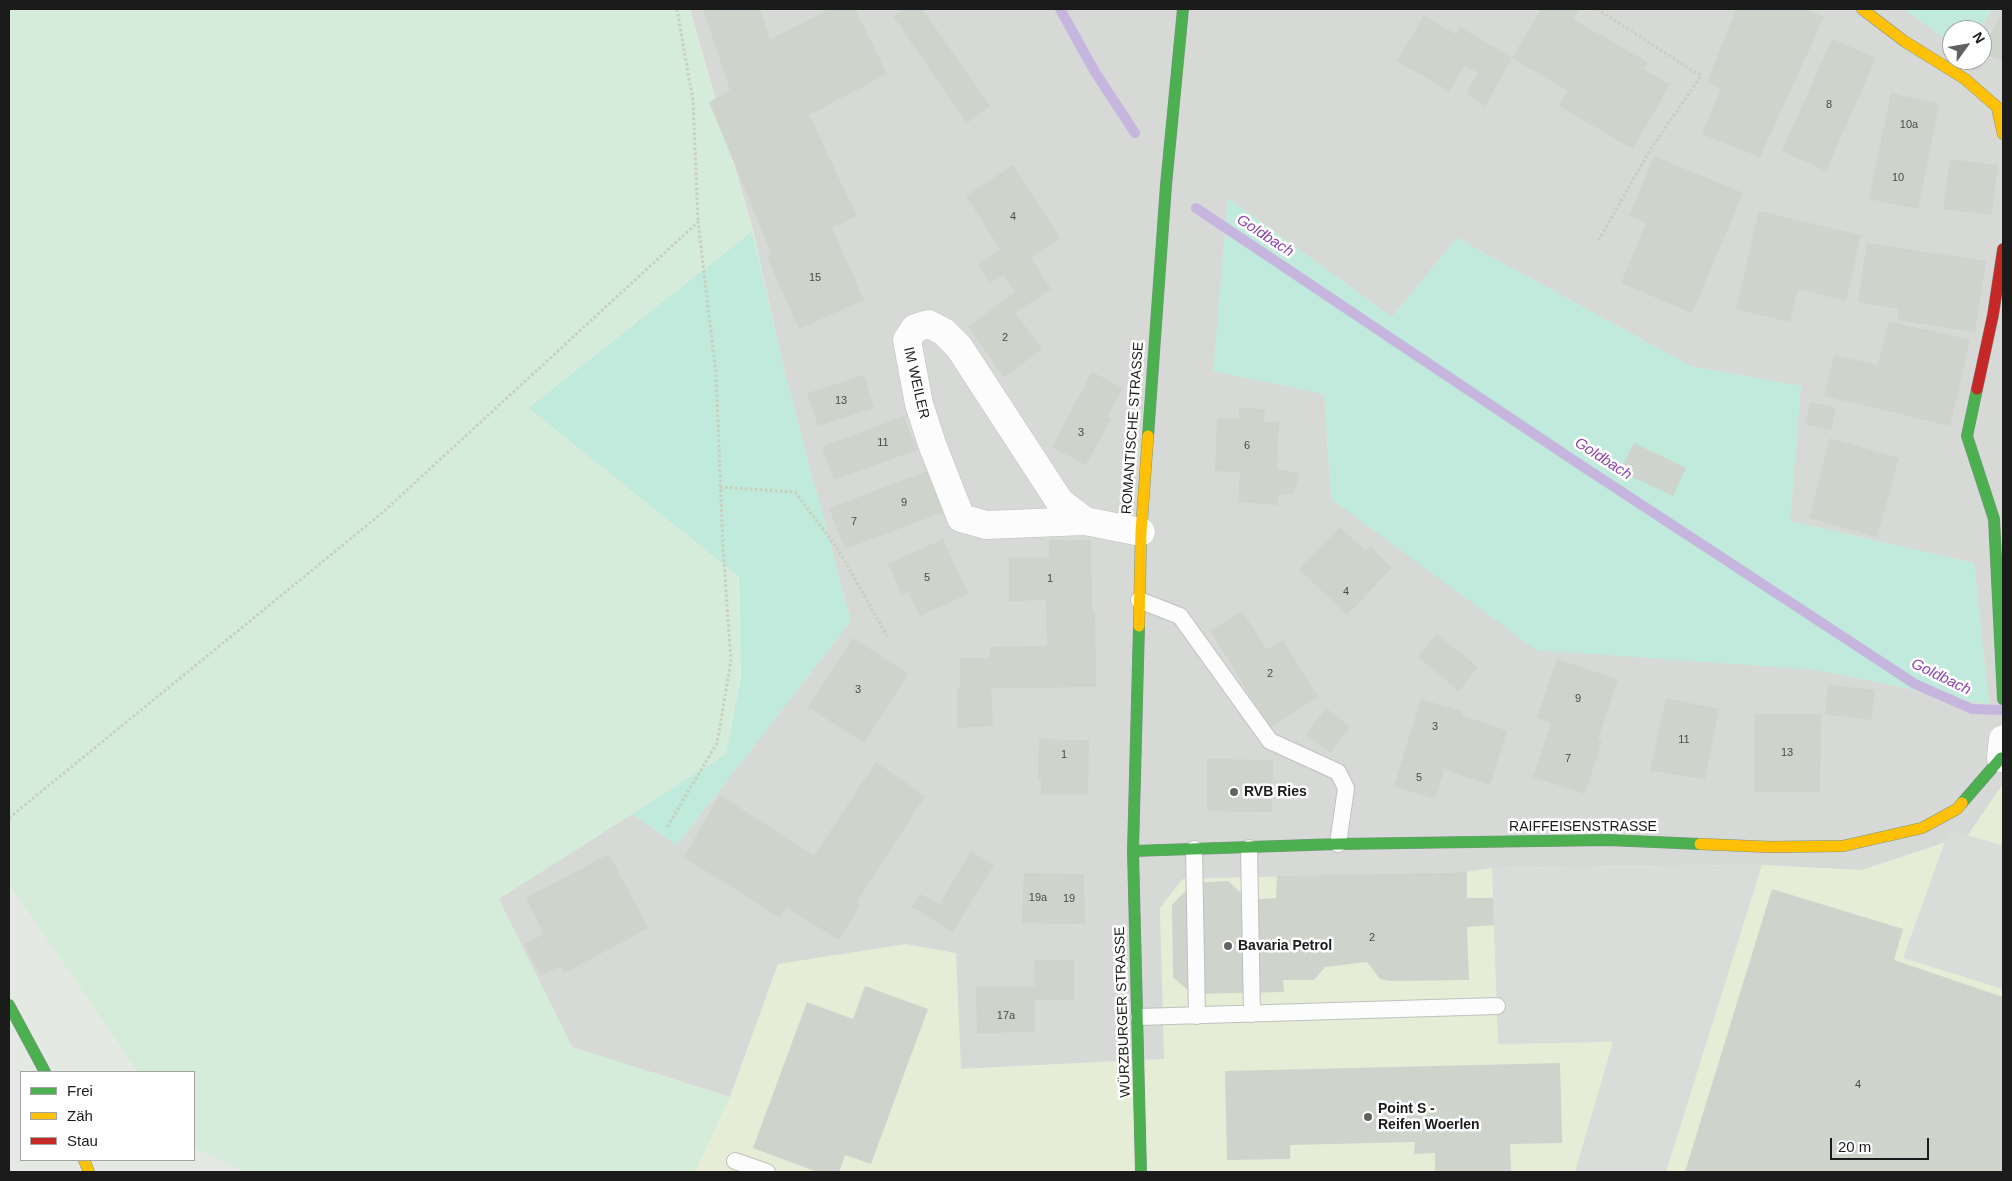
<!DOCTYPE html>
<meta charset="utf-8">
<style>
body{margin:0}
#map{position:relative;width:2012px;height:1181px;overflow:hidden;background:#e4eae3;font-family:Helvetica,sans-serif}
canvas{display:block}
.frame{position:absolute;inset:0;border:10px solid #1b1b1b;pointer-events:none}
.legend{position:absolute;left:20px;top:1071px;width:175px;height:90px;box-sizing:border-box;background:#fff;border:1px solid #a4a4a4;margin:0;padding:6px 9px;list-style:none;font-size:15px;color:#1b1b1b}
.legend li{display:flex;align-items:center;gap:10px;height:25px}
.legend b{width:25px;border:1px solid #a4a4a4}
.north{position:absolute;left:1942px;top:20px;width:50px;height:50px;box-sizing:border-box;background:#fff;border:1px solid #a4a4a4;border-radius:50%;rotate:58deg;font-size:14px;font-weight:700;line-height:20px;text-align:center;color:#1b1b1b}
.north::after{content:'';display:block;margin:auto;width:18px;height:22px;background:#616361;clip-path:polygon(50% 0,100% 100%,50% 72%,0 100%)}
.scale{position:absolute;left:1830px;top:1138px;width:99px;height:22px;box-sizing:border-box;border:2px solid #1b1b1b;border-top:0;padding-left:6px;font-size:15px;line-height:18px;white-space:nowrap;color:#1b1b1b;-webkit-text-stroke:4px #fff;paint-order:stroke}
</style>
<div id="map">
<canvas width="2012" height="1181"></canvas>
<div class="frame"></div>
<ul class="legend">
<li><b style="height:6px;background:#4caf50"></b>Frei</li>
<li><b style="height:6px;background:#ffc107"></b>Zäh</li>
<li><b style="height:6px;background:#c62828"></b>Stau</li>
</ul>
<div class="north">N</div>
<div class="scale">20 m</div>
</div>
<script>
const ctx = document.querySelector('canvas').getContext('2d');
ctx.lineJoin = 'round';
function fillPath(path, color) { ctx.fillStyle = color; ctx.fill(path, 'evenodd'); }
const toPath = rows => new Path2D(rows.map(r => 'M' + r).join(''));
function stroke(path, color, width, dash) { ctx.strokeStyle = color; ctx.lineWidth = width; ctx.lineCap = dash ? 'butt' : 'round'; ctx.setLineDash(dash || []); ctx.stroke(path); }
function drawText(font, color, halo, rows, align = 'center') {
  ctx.font = font + ' Helvetica,sans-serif'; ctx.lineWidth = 5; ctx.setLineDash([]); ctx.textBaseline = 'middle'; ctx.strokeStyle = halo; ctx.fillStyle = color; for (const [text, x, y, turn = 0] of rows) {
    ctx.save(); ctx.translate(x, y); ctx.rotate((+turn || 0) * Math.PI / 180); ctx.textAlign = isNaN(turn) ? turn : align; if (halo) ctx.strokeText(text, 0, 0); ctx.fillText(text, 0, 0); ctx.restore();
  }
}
fillPath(toPath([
 [690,9,1904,9,1952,44,1952,60,1982,60,1982,30,1980,30,1992,9,2003,9,2003,784,1968,835,1862,870,1762,865,1492,868,1467,872,1183,879,1160,908,1165,1059,961,1069,778,964,730,1097,572,1047,498,899,632,814,677,845,851,621,786,378,753,230],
 [1228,198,1392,317,1457,238,1691,366,1801,386,1790,521,1974,563,1989,705,1817,670,1331,499,1324,394,1214,371]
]), '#d6d9d5');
fillPath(toPath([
 [2003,784,2003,1172,695,1172,730,1097,778,964,906,944,956,953,961,1069,1164,1059,1160,908,1183,879,1467,872,1492,868,1762,865,1862,870,1968,835]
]), '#e6edd7');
fillPath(toPath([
 [9,9,689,9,752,230,527,408,738,577,740,676,726,754,499,899,572,1047,730,1097,695,1172,246,1172,194,1148,194,1072,138,1072,9,884]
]), '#d6ecda');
fillPath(toPath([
 [1904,9,1992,9,1980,30,1952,30,1952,44],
 [1228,198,1392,317,1457,238,1691,366,1801,386,1790,521,1974,563,1989,705,1817,670,1536,650,1331,499,1324,394,1213,371],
 [752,231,786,378,851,621,677,845,632,814,726,754,741,676,739,577,528,408]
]), '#c0eadb');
fillPath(toPath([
 [1949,830,2001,845,2003,839,2003,989,1903,958],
 [1762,865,1666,1172,1575,1172,1613,1042,1498,1044,1492,868]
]), '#dadcd9');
stroke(toPath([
 [1060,9,1095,72,1135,133],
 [1196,208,1570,458,1915,684,1972,709,2003,710]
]), '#c6b5df', 10);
fillPath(toPath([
 [703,9,760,9,770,40,830,9,855,9,887,74,809,115,857,216,832,228,864,300,799,329,767,257,772,255,709,102,730,90],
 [903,9,922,9,990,106,967,123,893,16],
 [1541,9,1579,9,1573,19,1647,62,1643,69,1670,84,1633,149,1559,106,1568,91,1512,58],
 [1736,9,1805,9,1824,17,1760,157,1702,134,1721,89,1707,82],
 [2003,9,2003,62,1982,52],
 [1424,15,1455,34,1460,27,1512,58,1485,106,1466,94,1478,73,1465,65,1449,91,1397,61],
 [1832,39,1876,58,1826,171,1782,151],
 [1891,93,1939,104,1918,209,1869,199],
 [1654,156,1743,193,1692,313,1621,283,1646,223,1629,216],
 [1950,159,1998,165,1992,215,1943,209],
 [1013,165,1060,238,1031,258,1051,289,1015,313,1042,349,1004,377,968,327,1015,292,1003,275,990,283,978,264,1000,249,966,196],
 [1759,211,1861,235,1846,301,1798,289,1790,322,1736,309],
 [1867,243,1986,261,1975,332,1897,320,1899,309,1858,302],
 [1889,321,1970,340,1950,426,1824,396,1834,355,1878,365],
 [1092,372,1123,388,1107,417,1111,418,1086,465,1052,447],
 [864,375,874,408,818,426,807,393],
 [1810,402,1836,408,1831,430,1805,424],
 [1239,408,1265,409,1264,422,1279,422,1277,469,1300,473,1293,494,1279,495,1278,505,1238,502,1240,472,1215,471,1217,418,1239,419],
 [904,416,917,450,834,480,822,447],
 [1830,438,1899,458,1877,537,1809,518],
 [1634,443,1686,468,1673,496,1620,471],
 [930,470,946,511,845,549,829,508],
 [1340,527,1366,551,1370,546,1392,568,1347,615,1299,569],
 [943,539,968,594,920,616,909,592,902,595,888,564],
 [1049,540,1091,540,1092,612,1095,612,1096,687,991,688,993,726,957,728,957,687,960,688,960,658,990,658,990,647,1047,646,1046,600,1009,601,1009,557,1049,557],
 [1242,611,1267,650,1283,640,1318,697,1270,727,1210,631],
 [1437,634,1478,667,1459,691,1418,657],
 [853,638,908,674,864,743,808,707],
 [1557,659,1618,679,1598,739,1602,740,1585,794,1533,777,1551,723,1537,718],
 [1828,685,1875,690,1871,720,1825,714],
 [1666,698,1719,709,1705,779,1650,771],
 [1421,699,1462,711,1461,715,1507,731,1490,785,1444,770,1435,799,1394,786],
 [1326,708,1350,727,1330,753,1306,734],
 [1754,714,1821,714,1820,792,1754,792],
 [1039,739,1089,740,1088,795,1041,794,1041,779,1038,779],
 [1207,759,1273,760,1272,812,1207,811],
 [876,762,925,796,857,902,860,904,839,940,786,907,780,918,684,857,720,795,814,856],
 [971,851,994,865,953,932,912,907,920,894,940,904],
 [609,854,648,928,565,973,561,966,541,976,524,944,544,934,526,898],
 [1467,872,1467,898,1493,898,1494,925,1467,927,1469,980,1391,981,1380,979,1367,962,1325,967,1314,980,1283,980,1284,992,1192,994,1173,977,1172,905,1193,883,1228,881,1248,899,1262,899,1276,898,1277,876],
 [1024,873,1084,874,1085,924,1022,923],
 [1772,889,1903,929,1894,960,2003,997,2003,1172,1685,1172],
 [1034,960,1074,960,1074,1000,1035,1000,1035,1032,977,1033,976,987,1035,987],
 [865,986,928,1009,871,1164,845,1155,839,1172,817,1172,753,1148,807,1002,853,1019],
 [1560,1063,1562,1143,1510,1144,1511,1172,1435,1172,1435,1153,1414,1154,1415,1142,1290,1145,1290,1159,1227,1160,1225,1071]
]), '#ced3cc');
const lane = toPath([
 [1139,600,1180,616,1270,741,1338,772,1346,788,1338,844],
 [1249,848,1252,1014],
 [1194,849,1197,1016],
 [1139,1017,1497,1006],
 [735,1161,767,1172]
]);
const street = toPath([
 [1085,521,1060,502,959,347,944,332,929,324,915,328,907,340,919,404,932,444,961,518,986,525,1085,521,1141,532],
 [2001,758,2003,739]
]);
const fast = toPath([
 [1977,389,1967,436,1994,519,2003,699],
 [1148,436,1166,185,1183,9],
 [1139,626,1133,851,1141,1172],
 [1962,803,2001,758,2003,760],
 [1133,851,1338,844,1608,840,1700,844],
 [9,1005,45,1072]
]);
const slow = toPath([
 [1862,9,1904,41,1965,79,1997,107,2003,134],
 [1139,626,1141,532,1148,436],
 [1700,844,1771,847,1843,846,1922,828,1957,809,1962,803],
 [84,1160,89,1172]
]);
const jam = toPath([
 [1977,389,1993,315,2003,249]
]);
stroke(lane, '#bec1be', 18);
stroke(street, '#bec1be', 29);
stroke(fast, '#7c9482', 12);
stroke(slow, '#7c9482', 12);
stroke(jam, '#7c9482', 12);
stroke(toPath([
 [677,9,693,101,698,222],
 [1597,9,1701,76,1650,150,1598,241],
 [720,487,795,492,838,549,887,636],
 [9,818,382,513,698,222,716,374,723,548,731,661,717,743,666,829]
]), '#c9cebd', 3, [2.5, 2.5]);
stroke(lane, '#fbfcfb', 16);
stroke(street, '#fbfcfb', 28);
stroke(fast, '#4caf50', 11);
stroke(slow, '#ffc107', 11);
stroke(jam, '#c62828', 11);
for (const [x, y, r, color] of [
 [1234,792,5,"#616361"],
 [1228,946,5,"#616361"],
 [1368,1117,5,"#616361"]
]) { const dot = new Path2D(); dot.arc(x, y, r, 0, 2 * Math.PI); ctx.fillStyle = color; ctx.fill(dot); stroke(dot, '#fff', 2); }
drawText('11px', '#4a4b49', null, [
 ["8",1829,105],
 ["10a",1909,125],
 ["10",1898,178],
 ["4",1013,217],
 ["15",815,278],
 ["2",1005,338],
 ["13",841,401],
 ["3",1081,433],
 ["11",883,443],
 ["6",1247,446],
 ["9",904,503],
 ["7",854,522],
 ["5",927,578],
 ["1",1050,579],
 ["4",1346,592],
 ["2",1270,674],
 ["3",858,690],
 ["9",1578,699],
 ["3",1435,727],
 ["11",1684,740],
 ["13",1787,753],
 ["1",1064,755],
 ["7",1568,759],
 ["5",1419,778],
 ["19a",1038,898],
 ["19",1069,899],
 ["2",1372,938],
 ["17a",1006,1016],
 ["4",1858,1085]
]);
drawText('14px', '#1b1b1b', '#fff', [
 ["IM WEILER",916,383,77],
 ["ROMANTISCHE STRASSE",1133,428,-86],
 ["RAIFFEISENSTRASSE",1583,827],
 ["WÜRZBURGER STRASSE",1123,1012,-92]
]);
drawText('bold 14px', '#1b1b1b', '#fff', [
 ["RVB Ries",1244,792],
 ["Bavaria Petrol",1238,946],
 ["Point S -",1378,1109],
 ["Reifen Woerlen",1378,1125]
], 'left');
drawText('italic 15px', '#8d46ad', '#fff', [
 ["Goldbach",1265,236,33],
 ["Goldbach",1603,459,33],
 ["Goldbach",1941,677,26]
]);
</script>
